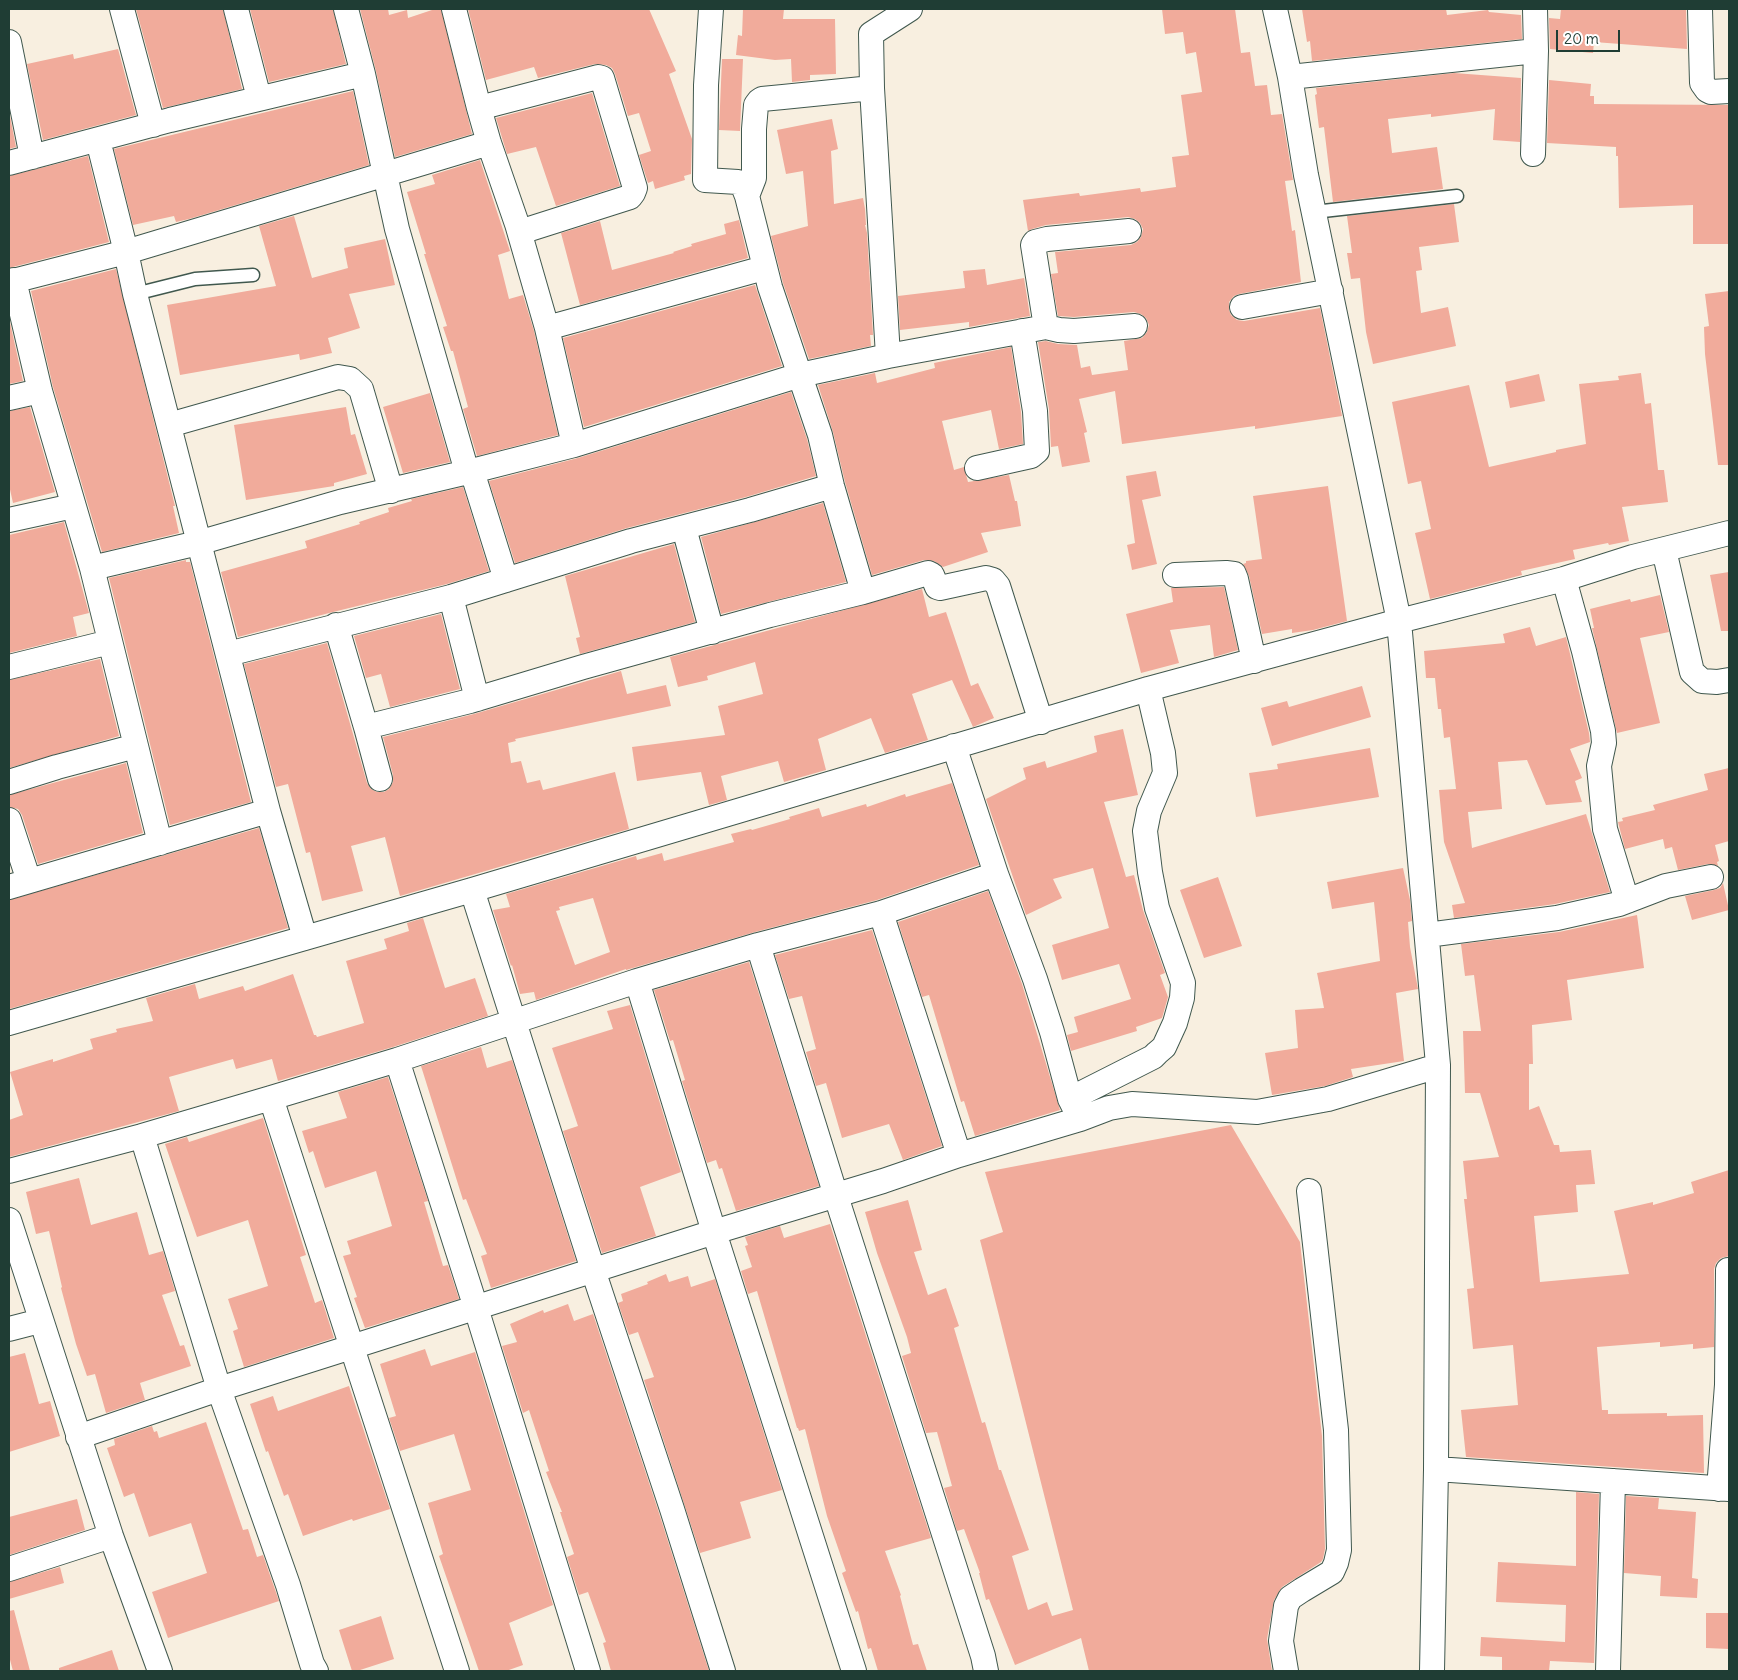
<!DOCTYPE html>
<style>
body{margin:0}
#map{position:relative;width:1738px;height:1680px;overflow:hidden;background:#f8efe0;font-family:Delius,sans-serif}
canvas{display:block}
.frame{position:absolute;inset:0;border:10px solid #1f3d34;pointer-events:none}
.scale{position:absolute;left:1556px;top:30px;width:64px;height:22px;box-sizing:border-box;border:2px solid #1f3d34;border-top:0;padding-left:6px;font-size:15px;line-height:18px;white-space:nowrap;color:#1f3d34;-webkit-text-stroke:4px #fff;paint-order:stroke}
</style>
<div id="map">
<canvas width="1738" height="1680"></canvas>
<div class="frame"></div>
<div class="scale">20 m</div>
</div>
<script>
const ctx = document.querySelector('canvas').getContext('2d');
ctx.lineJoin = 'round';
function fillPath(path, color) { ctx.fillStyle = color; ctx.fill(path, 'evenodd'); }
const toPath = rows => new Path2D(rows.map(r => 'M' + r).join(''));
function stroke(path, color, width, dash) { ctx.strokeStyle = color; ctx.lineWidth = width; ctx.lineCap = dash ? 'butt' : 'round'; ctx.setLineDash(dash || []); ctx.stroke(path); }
fillPath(toPath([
 [136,9,223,9,242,89,163,108],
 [250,9,333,9,346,64,269,82],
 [360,9,388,9,389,15,407,10,408,18,435,9,441,9,472,134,395,157,376,71],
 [468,9,649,9,676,71,669,74,692,139,691,174,684,176,685,180,655,189,653,181,648,183,639,155,651,151,639,113,628,116,615,74,612,68,606,65,595,64,538,78,534,67,486,80],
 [743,9,784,9,783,19,835,19,836,74,810,75,810,80,792,82,791,59,775,60,736,55,738,35,742,36],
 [1162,9,1235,9,1241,53,1250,52,1255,86,1267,85,1271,115,1282,114,1293,180,1285,181,1292,231,1295,230,1301,282,1239,294,1234,296,1229,302,1229,310,1231,315,1237,320,1244,321,1320,308,1342,416,1255,429,1255,426,1122,444,1115,391,1079,399,1087,432,1084,433,1090,462,1062,467,1058,446,1051,447,1049,409,1038,342,1046,341,1058,344,1077,345,1081,368,1090,366,1092,375,1128,370,1124,341,1142,338,1147,332,1149,325,1146,318,1141,314,1134,312,1074,317,1058,316,1051,274,1058,273,1055,252,1131,245,1137,242,1141,237,1143,229,1140,223,1135,219,1128,217,1046,225,1032,229,1028,231,1023,200,1079,193,1080,196,1140,188,1141,192,1176,187,1172,157,1189,155,1181,95,1202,92,1196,52,1186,54,1183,32,1165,34],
 [1302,9,1446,9,1447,15,1488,10,1489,12,1521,15,1522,39,1312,61,1310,41,1307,42],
 [1561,9,1686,9,1687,49,1594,42,1593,53,1550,49,1549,18,1560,19],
 [118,49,136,115,43,140,27,64,73,54,74,59],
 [722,59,743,59,740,131,719,130],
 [1454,73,1521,78,1520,142,1493,140,1495,109,1431,117,1431,114,1388,119,1392,153,1437,147,1443,189,1333,202,1324,127,1319,128,1315,95,1317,94,1316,88],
 [1549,80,1591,84,1590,96,1594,96,1594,104,1729,105,1729,244,1693,244,1693,205,1619,208,1618,156,1616,156,1616,147,1547,143],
 [353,91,369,165,189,219,176,222,174,216,133,225,114,149],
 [592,93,620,186,556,206,536,147,507,154,496,118],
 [9,111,16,147,9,149],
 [832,119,838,149,831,151,834,204,863,198,865,209,866,225,865,225,867,233,873,335,870,335,871,346,809,359,783,283,771,236,808,226,803,171,786,174,777,130],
 [88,156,109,242,9,268,9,176],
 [480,160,510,251,498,255,509,299,523,295,534,331,558,435,477,456,463,409,468,407,453,351,451,351,443,327,447,326,424,254,426,254,407,192,435,184,432,175],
 [1454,204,1459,242,1419,247,1422,270,1416,271,1421,313,1448,307,1456,346,1373,364,1366,332,1360,278,1351,279,1347,253,1352,253,1347,216],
 [294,216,312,278,348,268,344,248,385,239,395,285,349,294,360,328,328,338,332,353,300,360,299,354,180,375,167,305,276,286,259,226],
 [739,220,748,258,580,305,561,233,600,221,612,270,674,253,673,252,692,246,691,244,726,234,724,224],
 [116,269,175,506,173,506,179,533,102,552,53,387,31,291],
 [985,269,987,285,1024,278,1030,316,969,327,969,322,900,330,898,296,965,288,963,271],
 [755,285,782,366,584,427,563,338],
 [1729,291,1729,465,1718,465,1705,354,1704,327,1709,326,1705,294],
 [9,318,23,381,9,384],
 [1011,347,1021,412,1023,444,999,449,991,410,942,421,954,470,964,467,968,482,1009,475,1015,501,1017,501,1021,526,981,533,988,552,943,567,934,561,924,560,872,575,845,482,833,432,818,385,875,373,877,383,935,368,934,363],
 [1641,373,1645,404,1651,403,1658,470,1664,470,1668,502,1622,507,1629,541,1609,545,1608,543,1573,550,1575,559,1521,571,1522,575,1430,599,1415,533,1431,529,1421,481,1408,484,1392,402,1469,385,1489,467,1556,452,1556,450,1586,444,1579,384,1619,380,1618,376],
 [1539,374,1545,401,1510,408,1505,382],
 [791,392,807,439,816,476,746,497,627,528,515,563,489,481,578,458],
 [430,393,450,462,403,473,383,407],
 [30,407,55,492,13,503,9,485,9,411],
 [346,407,351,435,355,434,367,474,334,483,334,486,246,500,234,425],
 [1156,471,1161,496,1142,500,1157,564,1132,570,1127,545,1135,543,1126,476],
 [1328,486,1347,621,1313,630,1292,633,1292,629,1262,634,1249,576,1243,564,1246,563,1246,561,1262,559,1253,496],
 [463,487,489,571,447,584,333,612,238,637,221,572,307,548,305,541,360,524,359,522,389,512,388,508,412,501,411,499],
 [823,503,846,582,721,614,701,537],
 [64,522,89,613,73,617,77,636,9,653,9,535],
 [674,544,695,622,580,654,576,638,580,637,565,576],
 [186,560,186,562,190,562,251,802,170,825,109,578],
 [1729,572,1729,631,1721,631,1710,575],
 [1224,587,1238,650,1214,657,1210,625,1170,630,1179,663,1141,673,1126,614,1173,602,1171,588],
 [922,589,929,617,946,612,971,686,978,683,994,718,973,727,952,680,912,694,928,740,885,753,871,718,818,739,826,770,784,782,778,761,721,776,727,800,709,805,701,772,637,781,632,747,725,735,718,706,763,694,755,662,707,676,708,680,678,687,670,657],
 [1660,595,1669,632,1640,638,1660,723,1617,733,1592,628,1594,628,1590,609,1630,599,1631,602],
 [441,614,460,689,390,707,381,674,366,678,354,636],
 [1530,627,1536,646,1566,637,1589,733,1590,742,1570,749,1582,778,1575,781,1582,802,1546,805,1527,760,1498,762,1502,809,1468,812,1472,848,1586,814,1610,892,1555,904,1454,918,1452,905,1465,903,1444,842,1439,790,1456,789,1450,737,1444,738,1441,709,1438,709,1435,678,1426,678,1424,651,1505,643,1503,634],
 [327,643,367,783,371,789,377,792,384,792,389,789,393,782,393,775,383,737,474,714,621,671,627,694,666,685,671,706,515,739,516,741,508,743,511,763,521,761,527,783,540,780,543,790,615,772,629,829,400,896,385,837,351,846,363,891,322,901,310,852,306,853,288,784,276,787,244,664],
 [100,659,119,736,9,768,9,680],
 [1362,686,1371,717,1272,746,1261,708,1287,701,1289,707],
 [1123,729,1138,795,1104,802,1126,877,1134,875,1143,910,1165,973,1160,975,1168,997,1162,1018,1136,1027,1137,1031,1071,1051,1067,1035,1078,1032,1074,1017,1131,999,1119,964,1062,980,1052,945,1109,928,1093,868,1053,879,1062,898,1026,915,986,799,1026,779,1023,768,1045,761,1047,768,1097,752,1094,736],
 [1370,748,1379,797,1256,817,1249,773,1278,769,1277,764],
 [126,763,143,833,38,864,22,815,18,809,9,807,9,795],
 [1729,768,1729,841,1715,845,1719,861,1717,862,1718,866,1708,864,1678,870,1672,847,1665,849,1663,839,1625,849,1619,826,1618,822,1623,821,1622,818,1655,810,1653,805,1708,790,1704,774],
 [952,783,979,865,877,900,755,932,626,970,626,969,536,1000,534,992,520,994,512,965,511,966,493,910,510,907,506,894,636,856,637,860,662,853,664,861,734,842,731,834,751,829,752,830,790,819,789,817,819,808,822,817,866,804,867,807,905,794,906,797],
 [593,898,610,952,575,965,556,911,560,910,559,907],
 [259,828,288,928,9,1009,9,900],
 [1403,868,1410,900,1412,921,1408,922,1410,947,1418,989,1396,993,1404,1061,1351,1069,1353,1077,1325,1086,1272,1095,1265,1053,1298,1048,1295,1010,1324,1008,1317,973,1380,961,1374,902,1332,909,1327,882],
 [1218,877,1242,946,1204,958,1180,890],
 [1723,883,1729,910,1692,920,1685,896,1714,890,1720,888],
 [988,891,1022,984,1060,1110,975,1136,964,1101,961,1102,929,995,922,997,898,922],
 [1637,915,1644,968,1567,980,1572,1020,1532,1025,1533,1064,1529,1064,1529,1110,1539,1106,1554,1145,1559,1145,1560,1152,1591,1150,1595,1184,1576,1185,1578,1212,1534,1216,1540,1282,1629,1274,1614,1211,1653,1202,1653,1205,1694,1193,1691,1182,1729,1170,1729,1256,1721,1258,1716,1263,1714,1269,1714,1347,1693,1349,1693,1344,1660,1347,1660,1342,1597,1347,1602,1410,1608,1410,1608,1414,1667,1413,1667,1416,1703,1415,1704,1473,1466,1457,1461,1410,1518,1405,1513,1345,1473,1349,1467,1289,1474,1288,1464,1199,1467,1199,1463,1161,1499,1157,1480,1093,1465,1093,1463,1031,1481,1031,1474,975,1465,976,1461,944,1559,932],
 [423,918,445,988,475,978,488,1016,393,1047,278,1081,272,1059,236,1069,233,1059,169,1077,179,1111,9,1157,9,1120,23,1115,10,1072,53,1059,53,1062,93,1049,90,1039,117,1032,116,1029,153,1021,146,998,195,984,199,999,243,986,245,991,293,974,314,1035,316,1035,317,1037,364,1023,346,961,387,949,384,939,409,931,407,923],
 [872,930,942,1146,903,1160,889,1124,842,1138,826,1083,816,1086,806,1052,816,1049,802,996,789,999,775,955],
 [749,962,819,1186,736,1211,722,1168,719,1169,716,1160,707,1163,682,1081,685,1080,673,1040,670,1041,654,990],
 [630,1005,681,1172,640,1187,656,1236,602,1253,563,1131,578,1126,552,1048,613,1029,607,1011],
 [481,1047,487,1068,512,1060,576,1261,491,1288,481,1256,487,1254,466,1199,463,1200,421,1066],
 [388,1077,428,1201,424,1202,443,1266,448,1265,459,1299,365,1328,354,1298,357,1297,343,1256,351,1254,347,1241,392,1226,376,1171,325,1188,313,1151,309,1153,302,1131,347,1118,338,1092],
 [263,1118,306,1255,300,1257,315,1303,322,1300,334,1338,244,1367,233,1331,238,1329,228,1299,268,1286,248,1220,197,1237,165,1144,187,1137,189,1142],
 [1231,1125,1300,1242,1322,1436,1325,1549,1323,1559,1321,1562,1282,1587,1274,1600,1267,1639,1272,1671,1089,1671,1081,1638,1015,1665,989,1599,986,1600,979,1573,980,1573,964,1529,957,1531,944,1488,952,1486,937,1432,926,1433,902,1356,911,1353,907,1337,877,1253,865,1212,908,1200,922,1250,914,1252,928,1295,946,1288,959,1326,954,1328,982,1423,985,1422,999,1470,1001,1470,1029,1550,1012,1556,1028,1610,1047,1602,1052,1616,1073,1610,980,1240,1003,1232,985,1172],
 [79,1178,91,1225,137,1212,149,1255,163,1251,175,1291,162,1295,180,1346,184,1345,191,1366,140,1383,145,1400,106,1413,95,1374,87,1376,76,1344,61,1288,62,1287,49,1231,36,1234,26,1192],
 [830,1224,931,1538,885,1551,901,1595,900,1596,913,1645,918,1644,927,1671,878,1671,871,1648,868,1649,858,1611,856,1612,842,1573,846,1571,827,1516,805,1429,799,1431,798,1428,797,1428,757,1291,748,1294,741,1271,752,1267,745,1246,748,1245,745,1237,780,1226,784,1238],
 [666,1274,669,1282,688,1276,691,1287,715,1279,782,1490,740,1502,751,1538,700,1553,644,1380,654,1377,638,1332,629,1335,618,1303,623,1301,621,1294,648,1284,647,1282],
 [568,1304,574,1321,593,1314,659,1513,709,1671,611,1671,603,1643,606,1642,588,1592,579,1595,567,1557,574,1554,560,1512,562,1512,546,1472,549,1471,529,1410,523,1413,502,1346,517,1342,510,1324,543,1310,544,1313],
 [425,1349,431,1366,475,1352,553,1605,509,1623,523,1665,506,1671,479,1671,439,1556,443,1554,428,1503,471,1490,454,1434,400,1451,389,1418,396,1416,380,1364],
 [25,1353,39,1404,50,1401,60,1436,9,1452,9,1357],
 [349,1386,390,1509,353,1521,352,1519,303,1536,288,1494,284,1496,268,1451,266,1452,250,1404,273,1396,278,1411],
 [206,1422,243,1530,248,1529,257,1557,263,1555,279,1601,168,1638,152,1592,207,1573,191,1523,149,1537,134,1493,124,1497,107,1448,115,1445,114,1439,152,1426,154,1432,157,1431,159,1438],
 [1576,1492,1599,1494,1594,1663,1550,1661,1549,1671,1502,1671,1502,1657,1480,1656,1481,1637,1565,1642,1566,1605,1496,1602,1498,1562,1576,1566],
 [1626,1496,1659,1498,1658,1509,1696,1512,1692,1578,1698,1579,1697,1598,1660,1596,1661,1576,1624,1573],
 [77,1499,85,1530,9,1555,9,1517],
 [60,1567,64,1583,9,1599,9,1582],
 [14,1610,30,1671,13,1671,9,1656,9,1611],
 [1706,1613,1729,1613,1729,1649,1706,1648],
 [381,1616,394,1659,357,1671,352,1671,339,1630],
 [112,1650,119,1671,59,1671,59,1668]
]), '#f1ab9b');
const lane = toPath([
 [1314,212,1457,196],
 [135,294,195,279,253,275]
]);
const street = toPath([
 [122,9,153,125],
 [236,9,259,98],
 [346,9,363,74,397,229,467,472],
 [454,9,479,108,489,143,517,224,547,328],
 [711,9,706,85,705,180,738,182,743,186,747,196,770,287,820,435,832,486,863,592],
 [910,9,871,34,872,88,888,356,1046,327,1059,330,1074,331,1135,326],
 [1275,9,1290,77,1306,175,1399,621,1438,1065,1436,1469,1432,1671],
 [1700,9,1702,83,1707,90,1711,92,1729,91],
 [9,42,32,157],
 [1290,77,1536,51,1535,9],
 [479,108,598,77,602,78,635,188,633,193,630,197,520,232],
 [97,140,101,152,126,252,135,294,268,811],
 [1533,154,1536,51],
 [9,163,170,120,363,74],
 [747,196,754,178,754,129,756,105,759,101,762,99,783,97,872,88],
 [14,280,40,391,92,568,136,746],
 [9,282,126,252,489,143],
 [1242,307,1331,291],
 [1046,327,1033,245,1035,242,1047,239,1129,231],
 [9,398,40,391],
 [169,425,338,377,350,379,361,389,391,491],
 [574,445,547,328,764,268],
 [977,468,1031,456,1037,451,1035,411,1022,331],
 [472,471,506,580],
 [9,520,73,506],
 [684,528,712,632],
 [1664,550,1692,672,1702,681,1717,682,1729,680],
 [92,568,198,543,340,502,472,471,574,445,800,375,888,356],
 [1175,575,1226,573,1234,574,1236,579,1254,661],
 [1564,579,1584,651,1603,731,1604,743,1599,766,1605,829,1627,901],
 [451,597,477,699],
 [336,625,366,727],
 [228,654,451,597,631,541,750,510,832,486],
 [9,667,110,642],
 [954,746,996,874,1035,979,1052,1032,1070,1099,1080,1119,959,1155],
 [380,779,366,727,470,701,583,667,770,615,863,592,928,573,932,575,937,587,940,588,986,578,993,580,998,586,1041,722],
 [9,782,57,767,136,746,160,843],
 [9,820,29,881],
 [9,887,268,811,305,938],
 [472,890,593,1270,672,1509,723,1671],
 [1427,935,1557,918,1619,904,1666,886,1711,877],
 [758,945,836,1196,983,1656,986,1671],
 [637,981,714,1232,854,1671],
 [9,1023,472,890,1148,689,1399,621,1564,579,1633,557,1729,533],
 [397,1060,476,1308,588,1671],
 [271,1098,457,1671],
 [1070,1099,1153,1057,1157,1053,1164,1047,1175,1023,1182,998,1183,983,1157,908,1150,872,1145,831,1149,811,1165,773,1163,753,1148,689],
 [1080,1119,1109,1108,1132,1104,1257,1112,1328,1099,1438,1066],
 [142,1136,219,1389,288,1585,312,1664,316,1671],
 [9,1171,142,1136,271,1098,397,1060,637,981,758,945,881,913,996,874],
 [9,1220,111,1536,160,1671],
 [9,1329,40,1321],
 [78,1437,219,1389,714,1232,883,1181,959,1155,881,913],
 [1436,1469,1729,1489],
 [1719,1489,1727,1385,1728,1270],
 [9,1569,111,1536],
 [1286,1671,1281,1641,1286,1606,1290,1598,1302,1590,1332,1572,1336,1563,1339,1550,1336,1430,1309,1191],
 [1608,1671,1613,1481]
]);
stroke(lane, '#40584e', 15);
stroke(street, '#40584e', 26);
stroke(lane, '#fff', 12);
stroke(street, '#fff', 24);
</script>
